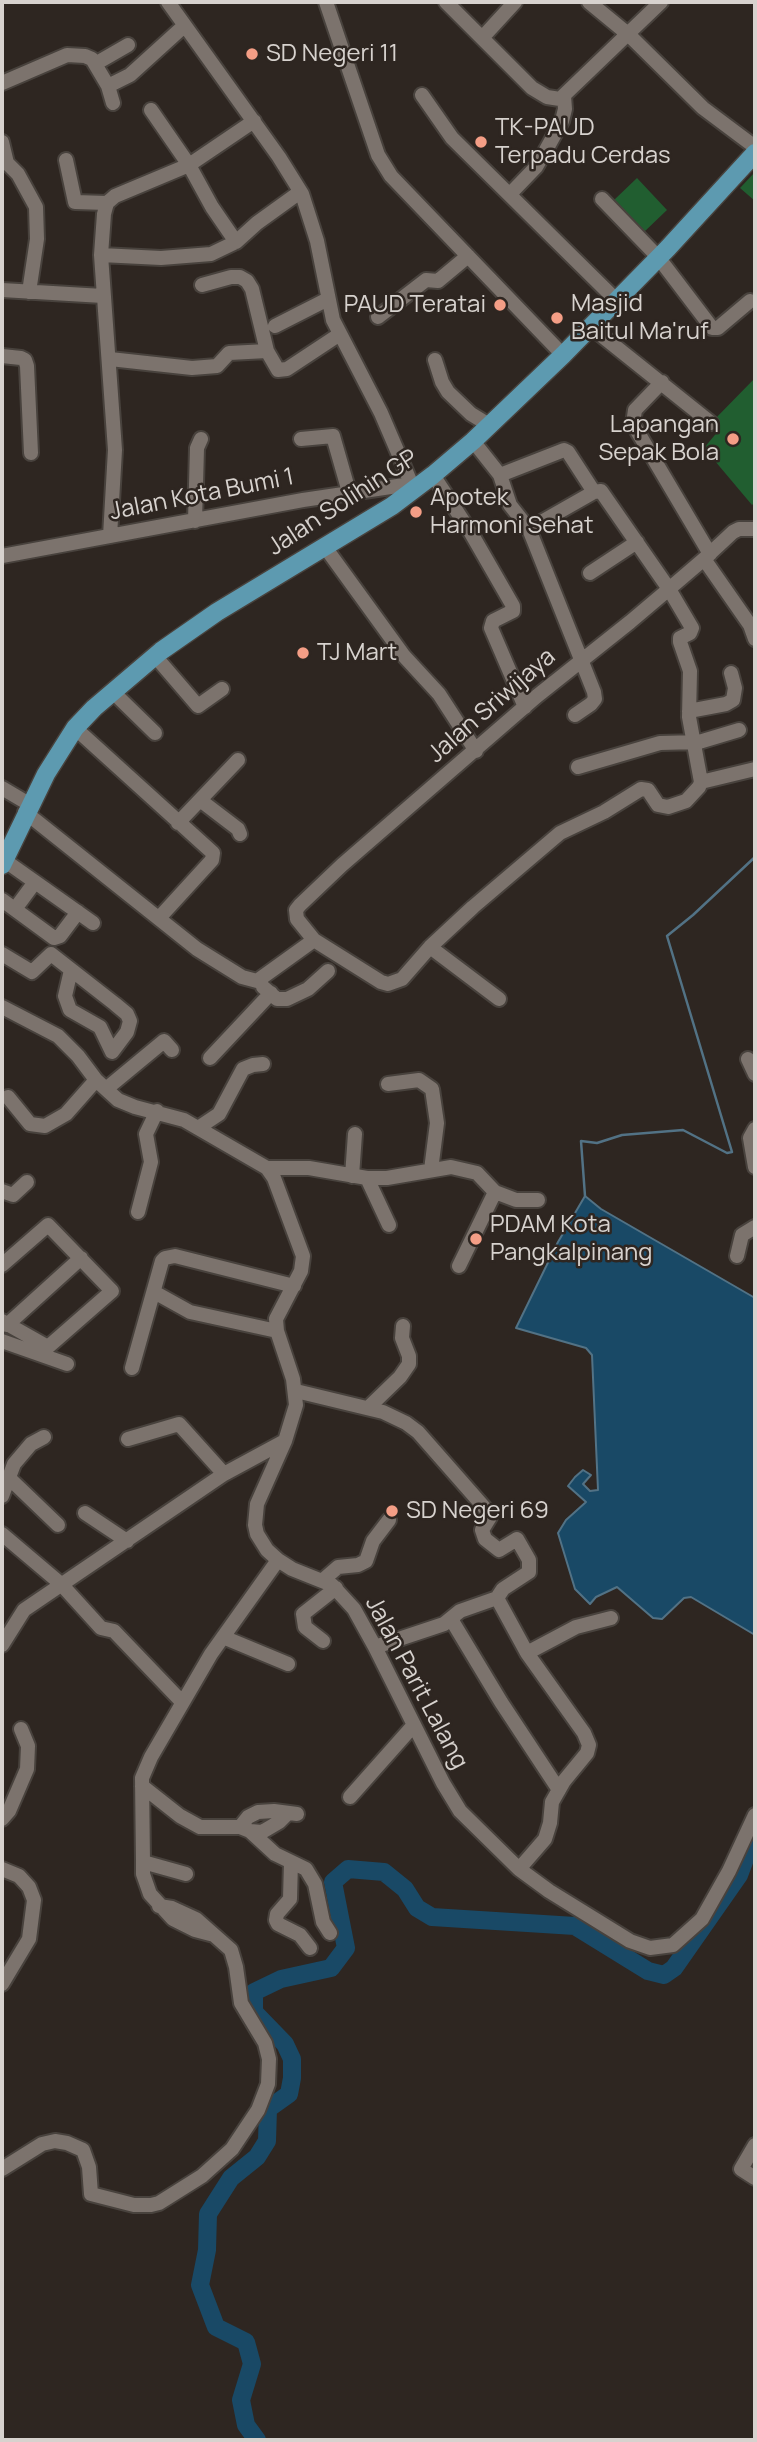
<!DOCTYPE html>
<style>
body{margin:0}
#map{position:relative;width:757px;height:2442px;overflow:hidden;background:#2e2621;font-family:Manrope,sans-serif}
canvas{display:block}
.frame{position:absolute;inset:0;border:4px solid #d7d2ce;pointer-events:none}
</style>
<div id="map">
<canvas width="757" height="2442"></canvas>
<div class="frame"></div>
</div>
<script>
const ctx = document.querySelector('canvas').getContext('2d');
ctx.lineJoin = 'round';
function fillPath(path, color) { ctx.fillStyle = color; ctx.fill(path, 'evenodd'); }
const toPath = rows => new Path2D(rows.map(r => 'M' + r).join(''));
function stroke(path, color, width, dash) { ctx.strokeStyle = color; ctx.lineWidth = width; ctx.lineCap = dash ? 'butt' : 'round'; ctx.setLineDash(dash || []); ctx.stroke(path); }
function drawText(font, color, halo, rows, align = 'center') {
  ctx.font = font + ' Manrope,sans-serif'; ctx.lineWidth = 5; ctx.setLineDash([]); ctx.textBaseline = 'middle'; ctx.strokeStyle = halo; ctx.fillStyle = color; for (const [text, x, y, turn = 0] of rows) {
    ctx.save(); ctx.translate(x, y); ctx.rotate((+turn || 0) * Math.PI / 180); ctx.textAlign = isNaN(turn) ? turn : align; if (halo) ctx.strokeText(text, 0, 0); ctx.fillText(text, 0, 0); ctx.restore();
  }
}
fillPath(toPath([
 [755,172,755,201,740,188],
 [637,178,667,210,643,233,636,227,638,224,614,200],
 [755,378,755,502,752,505,704,448,719,430,711,423]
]), '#215e30');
const water = toPath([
 [585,1196,601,1209,755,1298,755,1635,691,1597,684,1598,662,1619,653,1618,617,1587,596,1597,590,1604,575,1589,558,1533,566,1520,586,1502,568,1486,575,1477,583,1470,591,1475,583,1484,590,1491,598,1490,592,1355,586,1348,516,1328,558,1242,585,1196]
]);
fillPath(water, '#194966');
stroke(water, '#527285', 2);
stroke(toPath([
 [585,1196,581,1141,597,1143,622,1135,683,1130,727,1153,732,1152,667,936,693,915,755,857]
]), '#527285', 2.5);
stroke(toPath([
 [257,2440,246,2425,241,2400,252,2364,246,2342,216,2327,200,2285,207,2250,208,2214,231,2178,257,2157,267,2141,268,2109,289,2094,292,2078,292,2059,285,2044,254,2012,254,1992,281,1979,331,1968,346,1948,333,1882,348,1869,384,1872,405,1889,417,1908,432,1917,575,1926,648,1971,664,1975,674,1968,739,1875,745,1859,755,1845]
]), '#194966', 18);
const minor = toPath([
 [168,2,279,157,302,194,317,241,333,320,381,413,414,490],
 [326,2,378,155,391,176,563,355],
 [446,2,482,38],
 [515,2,482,38,532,88,547,97,560,99,661,2],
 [589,2,629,35,703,108,755,147],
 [95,64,128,45],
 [2,83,67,55,85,56,92,59,108,86,113,103],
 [108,86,130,75,184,26],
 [422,95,452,138,617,301],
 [2,142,7,163,18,174,36,207,37,239,29,292],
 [66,160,75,202,107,203],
 [510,194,536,167,546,150,562,121,565,109,564,96],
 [602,199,658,257,712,328,718,328,750,301],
 [236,242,212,207,189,165,254,121],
 [101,255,161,258,211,254,236,242,257,223,300,192],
 [202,285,231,277,240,277,247,281,252,289,267,351,278,370,287,369,340,334],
 [2,290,103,296],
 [378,317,426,280,438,281,468,256],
 [275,326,328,299],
 [591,327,711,423],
 [2,356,21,358,25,360,27,366,31,453],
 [110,359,192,368,217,366,229,353,267,351],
 [435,360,442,382,448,392,471,414,489,425],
 [662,382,635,410,633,424,710,554],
 [301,439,333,436,349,492],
 [473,441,500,475,510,505,529,529,594,692,595,699,591,704,575,715],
 [433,475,471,533,513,606,513,611,493,621,491,628,525,707],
 [500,475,564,450,568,452,594,492],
 [195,521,197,448,201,439],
 [529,529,594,492,601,491,669,589,692,628,690,633,680,638,680,642,690,671,689,717,701,782,699,787,686,801,668,807,658,805,648,790,641,789,604,812,560,833,473,907,430,947,402,979,388,984,381,982,314,940,297,919,296,910,300,905,342,865,537,696,630,622,669,589,704,559,733,532,739,529,755,529],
 [110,536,115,450,101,255,104,214,107,203,115,196,189,165,151,110],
 [325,547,404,656,439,694,476,751],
 [2,556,303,500,411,484],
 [704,559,750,625,755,639],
 [590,573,637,542],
 [155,656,198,706,222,689],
 [113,692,155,733],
 [689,711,726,704,733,700,735,688,731,673],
 [75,728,213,853,212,860,159,918],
 [578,767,660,743,699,742,739,730],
 [701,782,755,769],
 [2,788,29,804],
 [200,800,238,829,240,834],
 [25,812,197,949,242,977,257,981,314,940],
 [178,823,238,760],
 [4,860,93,923],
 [2,900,54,938,60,936,78,912],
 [15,909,35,882],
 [430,947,499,999],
 [2,954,32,972,51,954,115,1004,127,1014,130,1021,127,1032,112,1052,100,1027,70,1010,65,996,71,970],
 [263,987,277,999,287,999,308,989,328,971],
 [2,1007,58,1036,78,1056,96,1080,118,1100,135,1107,184,1120,267,1168,274,1178,303,1256,301,1271,276,1319,277,1331,293,1379,296,1405,285,1441,257,1504,255,1525,257,1534,267,1550,278,1560,292,1569,332,1585,354,1609,375,1647,443,1783,460,1811,519,1869,549,1891,630,1941,650,1948,673,1945,702,1919,729,1871,755,1815],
 [210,1058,271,993],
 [748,1059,755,1074],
 [388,1084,419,1080,432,1089,437,1123,431,1170],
 [106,1089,164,1041,172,1050],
 [8,1097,30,1124,45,1126,66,1114,96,1080],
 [198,1128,219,1114,243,1069,253,1065,263,1064],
 [755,1129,750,1138,755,1167],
 [267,1168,309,1168,367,1178,387,1178,451,1167,477,1173,495,1192,459,1266],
 [352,1176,355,1134],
 [367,1178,389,1225],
 [2,1191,13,1195,27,1182],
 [495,1192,516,1200,538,1200],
 [138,1212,151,1162,146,1134,157,1111],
 [737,1256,742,1235,755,1227],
 [2,1265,48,1225,112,1291,48,1347,2,1321],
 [154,1292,190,1312,277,1331],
 [7,1325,81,1258],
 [2,1341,67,1364],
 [132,1368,162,1261,165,1258,175,1256,294,1286],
 [296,1391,383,1412,406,1423,418,1432,490,1514,490,1517,482,1530,485,1539,499,1550,517,1539,529,1560,529,1572,503,1589,497,1598],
 [368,1408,400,1377,409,1364,409,1356,402,1338,403,1326],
 [128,1439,179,1424,224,1474],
 [8,1477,58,1525],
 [2,1496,14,1464,31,1444,44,1437],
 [85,1513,127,1541],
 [2,1534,61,1584,101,1628,114,1631,182,1702],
 [323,1580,338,1567,358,1565,366,1561,373,1541,389,1520],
 [451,1619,501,1702,559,1790],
 [223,1637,288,1664],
 [323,1641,305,1627,303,1614,336,1588],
 [2,1645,24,1610,224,1474,285,1441],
 [375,1647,444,1624,460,1611,497,1598,527,1653,584,1733,589,1745,587,1753,564,1781,552,1802,550,1823,545,1839,519,1869],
 [527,1653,576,1627,611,1618],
 [142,1786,180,1816,200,1827,240,1827,250,1831,275,1854,306,1869,315,1884,323,1922,330,1933],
 [350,1797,413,1726],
 [2,1819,9,1811,27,1769,28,1746,21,1729],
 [240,1827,248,1817,258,1812,274,1811,297,1814],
 [250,1831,262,1832,279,1822,288,1813],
 [143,1862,186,1874],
 [291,1862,290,1899,277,1914,276,1920,278,1924,300,1935,310,1948],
 [2,1869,19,1876,29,1887,34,1900,29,1939,2,1984],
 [214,1935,195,1930,173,1919,150,1894,143,1874,143,1862,142,1778,151,1757,211,1654,278,1560],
 [755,2145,741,2169,755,2178],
 [2,2169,42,2144,55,2141,67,2143,83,2150,89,2167,91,2194,134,2205,151,2205,159,2203,202,2176,232,2149,258,2110,268,2084,269,2059,265,2043,241,2003,236,1967,231,1950,196,1919,172,1908,159,1906]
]);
const major = toPath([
 [2,865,46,774,75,728,94,708,161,651,217,612,392,506,433,475,473,441,563,355,668,248,755,153]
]);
stroke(minor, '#48423d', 18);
stroke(major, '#48423d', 21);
stroke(minor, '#7c736d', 14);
stroke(major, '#5d9ab0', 18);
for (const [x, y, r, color] of [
 [252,54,7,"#f49e86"],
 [481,142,7,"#f49e86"],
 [500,305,7,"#f49e86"],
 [557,318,7,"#f49e86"],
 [733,439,7,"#f49e86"],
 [416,512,7,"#f49e86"],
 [303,653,7,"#f49e86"],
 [476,1239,7,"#f49e86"],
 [392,1511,7,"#f49e86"]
]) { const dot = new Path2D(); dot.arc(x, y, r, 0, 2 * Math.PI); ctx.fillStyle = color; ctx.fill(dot); stroke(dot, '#2e2621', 2.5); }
drawText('24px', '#d7d2ce', '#2e2621', [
 ["SD Negeri 11",266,54],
 ["TK-PAUD",495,128],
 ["Terpadu Cerdas",495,156],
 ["Masjid",571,304],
 ["Baitul Ma'ruf",571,332],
 ["PAUD Teratai",486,305,"right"],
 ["Lapangan",719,425,"right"],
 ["Sepak Bola",719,453,"right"],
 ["Apotek",430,498],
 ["Harmoni Sehat",430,526],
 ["TJ Mart",317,653],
 ["PDAM Kota",490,1225],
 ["Pangkalpinang",490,1253],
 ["SD Negeri 69",406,1511]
], 'left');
drawText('24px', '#d7d2ce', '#2e2621', [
 ["Jalan Kota Bumi 1",202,495,-11],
 ["Jalan Solihin GP",343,503,-33],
 ["Jalan Sriwijaya",492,706,-41],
 ["Jalan Parit Lalang",416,1683,62]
]);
</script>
